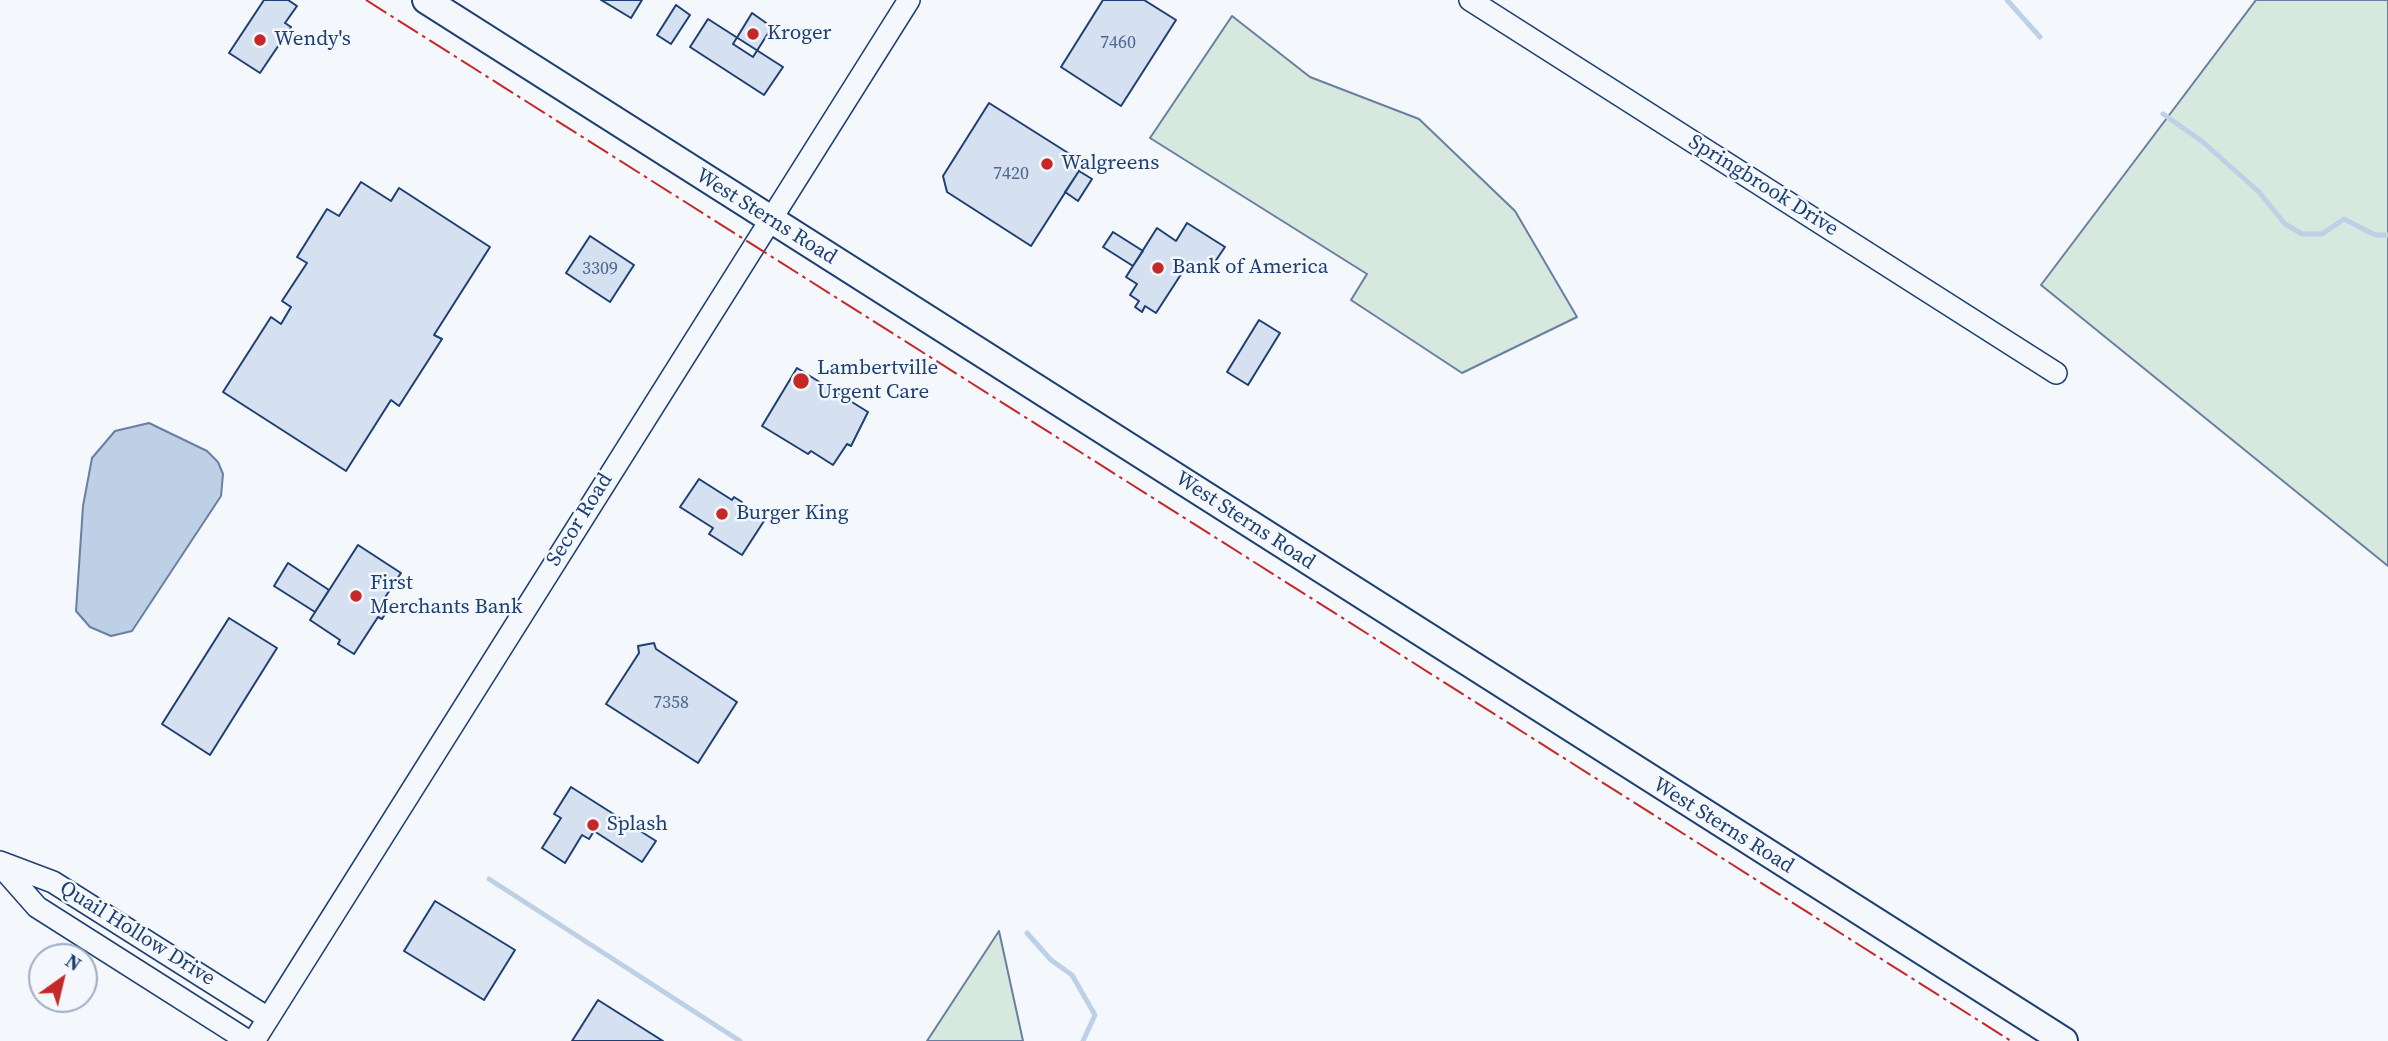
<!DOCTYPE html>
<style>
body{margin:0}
#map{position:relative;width:2388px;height:1041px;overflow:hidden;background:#f4f7fb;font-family:"Source Serif 4",serif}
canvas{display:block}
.north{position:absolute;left:28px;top:943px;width:70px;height:70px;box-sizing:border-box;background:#f4f7fb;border:2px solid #9eadc5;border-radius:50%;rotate:34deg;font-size:19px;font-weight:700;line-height:28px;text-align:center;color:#1d3f73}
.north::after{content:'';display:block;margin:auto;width:24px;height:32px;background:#c62828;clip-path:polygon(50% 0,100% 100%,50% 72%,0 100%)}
</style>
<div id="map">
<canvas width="2388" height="1041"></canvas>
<div class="north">N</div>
</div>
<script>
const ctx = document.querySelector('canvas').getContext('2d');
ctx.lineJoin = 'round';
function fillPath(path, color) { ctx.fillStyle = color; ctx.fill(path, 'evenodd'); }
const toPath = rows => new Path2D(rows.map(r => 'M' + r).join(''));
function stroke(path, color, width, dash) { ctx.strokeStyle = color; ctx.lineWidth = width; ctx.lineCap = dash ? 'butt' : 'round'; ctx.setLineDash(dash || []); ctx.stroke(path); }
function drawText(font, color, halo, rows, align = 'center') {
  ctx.font = font + ' "Source Serif 4",serif'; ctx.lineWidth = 5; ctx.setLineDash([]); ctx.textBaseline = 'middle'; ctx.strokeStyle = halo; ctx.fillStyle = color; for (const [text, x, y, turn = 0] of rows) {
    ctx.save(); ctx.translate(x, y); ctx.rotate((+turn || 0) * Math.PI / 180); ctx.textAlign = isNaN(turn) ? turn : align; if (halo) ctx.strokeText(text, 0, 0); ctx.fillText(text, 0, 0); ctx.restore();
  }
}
const green = toPath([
 [2256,0,2388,0,2388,566,2041,285,2256,0],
 [1232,16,1310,77,1419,119,1515,211,1577,317,1462,373,1351,300,1367,274,1150,138,1232,16],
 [999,931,1023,1041,927,1041,999,931]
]);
fillPath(green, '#d7e8df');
stroke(green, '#687fa3', 2);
const water = toPath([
 [149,423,207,451,218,462,223,474,221,496,132,631,111,636,90,627,76,611,83,506,92,458,115,431,149,423]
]);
fillPath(water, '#bed0e5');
stroke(water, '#687fa3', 2);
stroke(toPath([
 [2007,0,2040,37],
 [2163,114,2203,142,2259,192,2285,224,2302,234,2322,234,2344,219,2375,235,2388,235],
 [489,879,740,1041],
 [1027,933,1051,960,1072,975,1095,1015,1083,1041]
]), '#bed0e5', 5);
const building = toPath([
 [264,0,288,0,297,6,285,23,291,27,260,73,229,53,264,0],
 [601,0,642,0,631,18,601,0],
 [1103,0,1144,0,1176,20,1121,106,1061,67,1103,0],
 [676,5,690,15,671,44,657,35,676,5],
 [752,13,772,27,753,57,733,44,752,13],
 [708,19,783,67,764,95,690,47,708,19],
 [989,103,1084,163,1031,246,947,192,943,176,989,103],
 [1079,171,1092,179,1078,201,1065,192,1079,171],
 [361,182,391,201,399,188,490,247,434,335,442,339,399,406,391,400,346,471,223,392,271,317,281,324,291,307,282,301,307,263,297,257,327,209,339,216,361,182],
 [1187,223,1225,247,1210,269,1206,267,1202,274,1189,262,1156,313,1145,306,1142,312,1135,307,1139,301,1130,295,1137,284,1126,277,1157,228,1176,241,1187,223],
 [1113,232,1143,251,1133,266,1103,247,1113,232],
 [590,236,634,265,610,302,566,273,590,236],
 [1259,320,1280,333,1248,385,1227,372,1259,320],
 [797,368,868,412,851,446,847,444,833,465,811,451,808,454,762,426,797,368],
 [699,479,732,500,734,497,742,502,740,506,764,521,742,555,709,534,713,528,680,507,699,479],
 [358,545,401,573,382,602,390,606,382,619,378,617,354,654,338,644,340,640,310,620,358,545],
 [288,563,329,590,315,612,274,586,288,563],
 [229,618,277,648,210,755,162,724,229,618],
 [654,643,656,649,737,702,698,763,606,704,639,653,638,646,654,643],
 [571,787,656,841,642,862,594,831,589,839,582,835,565,863,542,848,561,818,554,814,571,787],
 [435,901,515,950,484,1000,404,951,435,901],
 [598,1000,663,1041,572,1041,598,1000]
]);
fillPath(building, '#d5e0f0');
stroke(building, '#1d3f73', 2);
const minor = toPath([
 [1470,0,2056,373],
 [0,862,53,882,268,1018],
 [0,865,37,907,248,1041],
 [254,1041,909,0]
]);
const major = toPath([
 [426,0,2064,1041]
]);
stroke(minor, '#1d3f73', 24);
stroke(major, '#1d3f73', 30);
stroke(minor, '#f4f7fb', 21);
stroke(major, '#f4f7fb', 26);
stroke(toPath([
 [366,0,2011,1041]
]), '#c62828', 2, [24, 5, 3.5, 5]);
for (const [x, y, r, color] of [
 [753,34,7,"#c62828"],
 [260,40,7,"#c62828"],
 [1047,164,7,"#c62828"],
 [1158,268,7,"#c62828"],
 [801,381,9,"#c62828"],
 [722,514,7,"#c62828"],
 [356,596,7,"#c62828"],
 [593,825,7,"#c62828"]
]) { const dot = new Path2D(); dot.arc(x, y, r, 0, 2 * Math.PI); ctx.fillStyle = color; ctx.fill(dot); stroke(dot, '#f4f7fb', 2.5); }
drawText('18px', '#4b6792', null, [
 ["7460",1118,43],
 ["7420",1011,174],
 ["3309",600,269],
 ["7358",671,703]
]);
drawText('21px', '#1d3f73', '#f4f7fb', [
 ["Kroger",767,34],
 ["Wendy's",274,40],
 ["Walgreens",1061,164],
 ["Bank of America",1172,268],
 ["Lambertville",817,369],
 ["Urgent Care",817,393],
 ["Burger King",736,514],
 ["First",370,584],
 ["Merchants Bank",370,608],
 ["Splash",607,825]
], 'left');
drawText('21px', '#1d3f73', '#f4f7fb', [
 ["Springbrook Drive",1763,186,32],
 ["West Sterns Road",766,217,32],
 ["Secor Road",580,520,-58],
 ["West Sterns Road",1245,521,33],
 ["West Sterns Road",1723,826,32],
 ["Quail Hollow Drive",137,934,32]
]);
</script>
